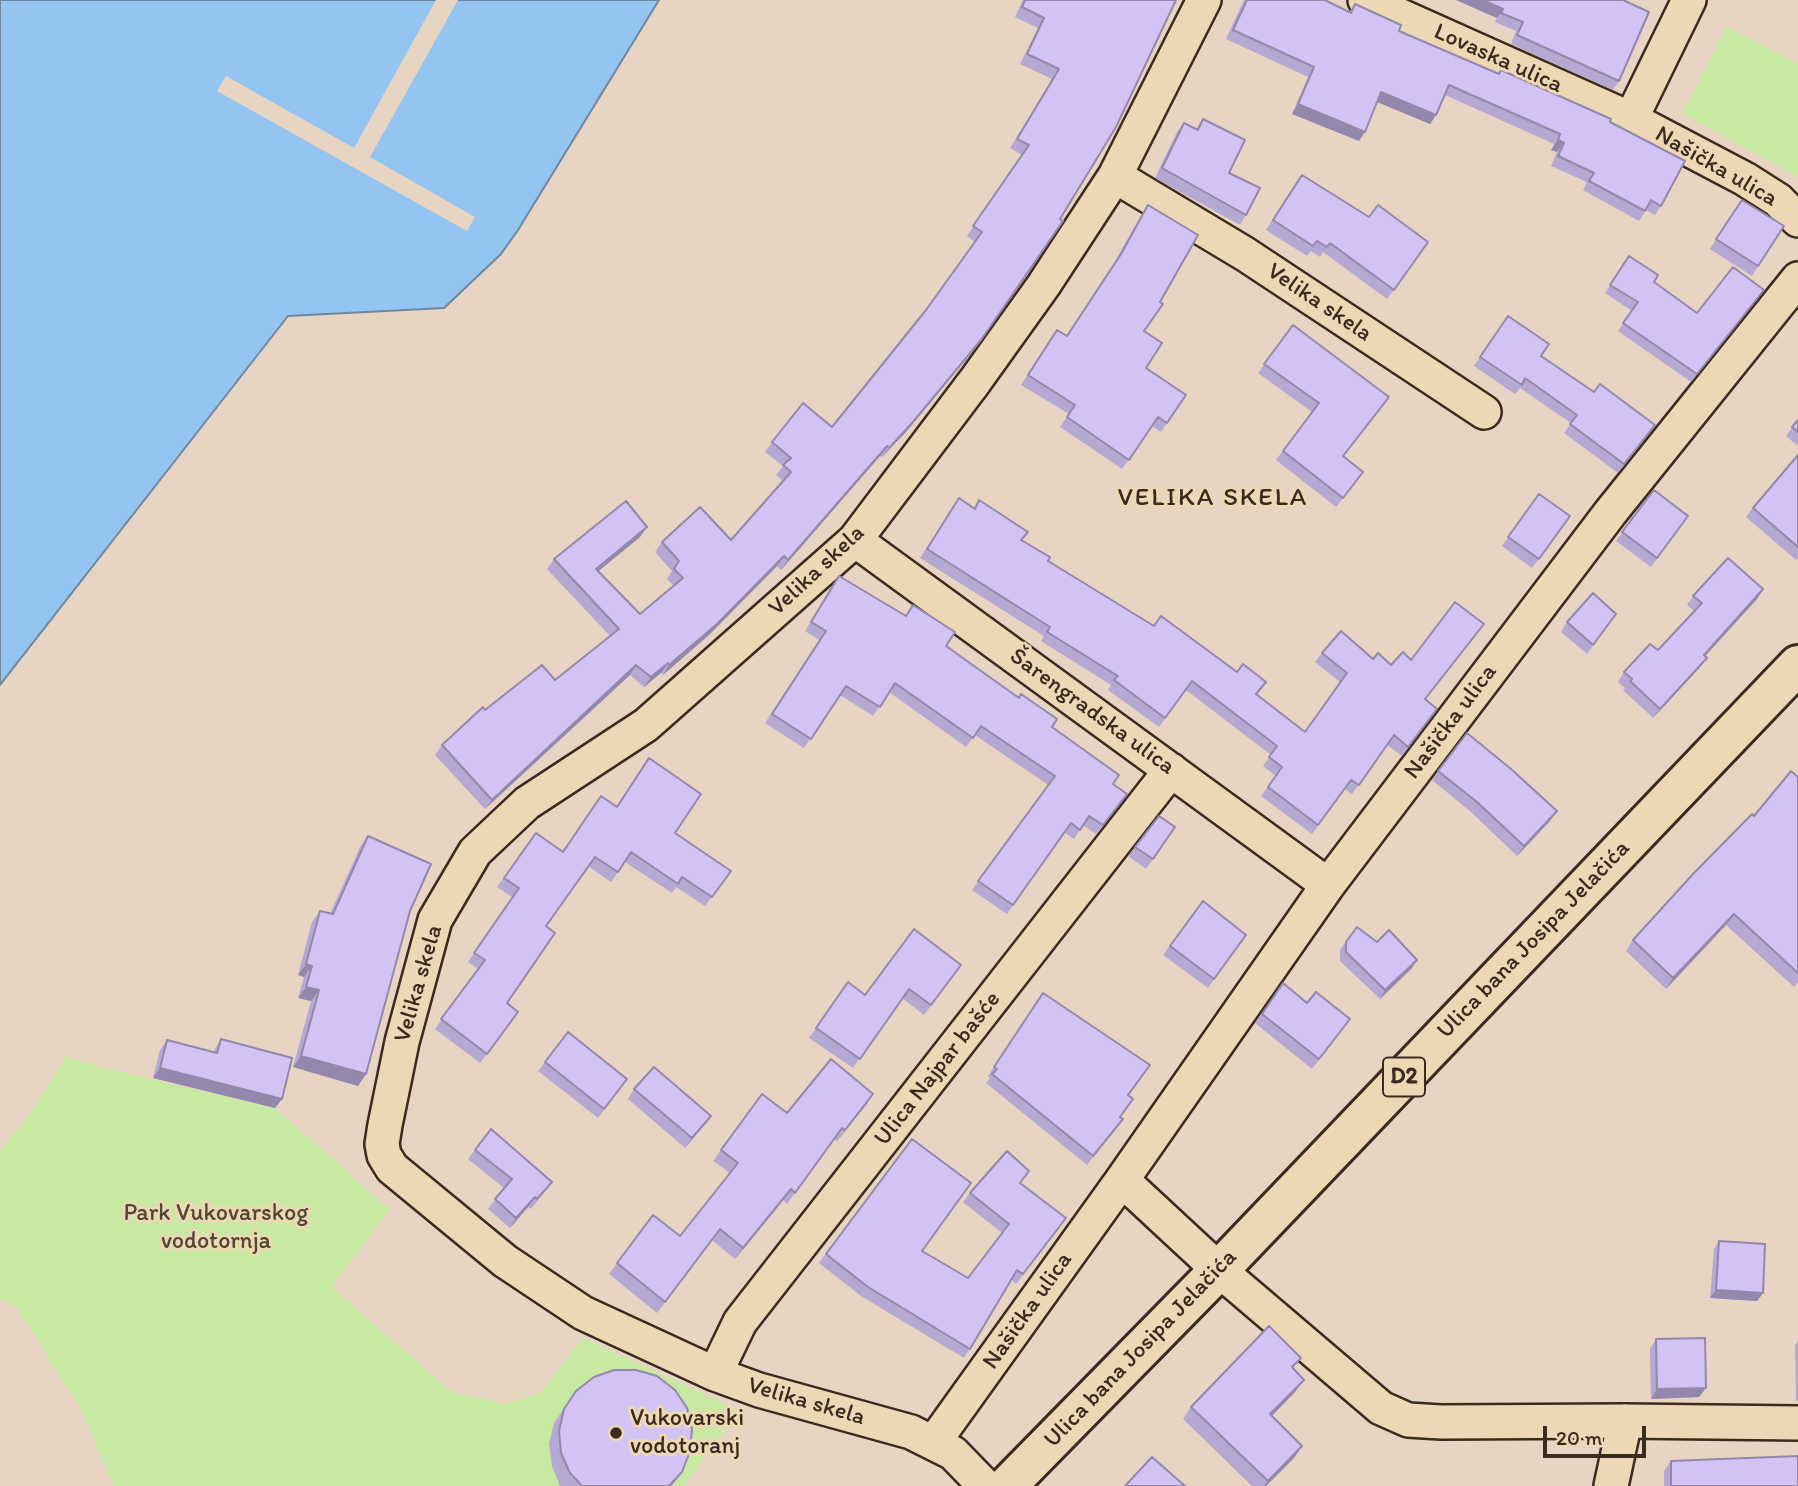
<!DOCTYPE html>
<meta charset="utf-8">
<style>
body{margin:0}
#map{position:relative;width:1798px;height:1486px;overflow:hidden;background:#e8d4c2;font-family:Itim,sans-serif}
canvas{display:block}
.scale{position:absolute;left:1543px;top:1426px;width:103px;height:32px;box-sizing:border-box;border:4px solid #3b2a1e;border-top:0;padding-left:9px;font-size:21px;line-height:24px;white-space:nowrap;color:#3b2a1e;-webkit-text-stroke:5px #edd8b6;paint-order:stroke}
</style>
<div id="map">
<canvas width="1798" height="1486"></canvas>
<div class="scale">20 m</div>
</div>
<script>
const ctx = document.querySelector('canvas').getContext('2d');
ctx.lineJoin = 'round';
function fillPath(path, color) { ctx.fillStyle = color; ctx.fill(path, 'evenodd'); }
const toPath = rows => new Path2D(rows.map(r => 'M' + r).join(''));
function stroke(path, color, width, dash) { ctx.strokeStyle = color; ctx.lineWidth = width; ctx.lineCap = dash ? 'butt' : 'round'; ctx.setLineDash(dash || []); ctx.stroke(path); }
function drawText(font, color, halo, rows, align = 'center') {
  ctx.font = font + ' Itim,sans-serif'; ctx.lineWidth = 6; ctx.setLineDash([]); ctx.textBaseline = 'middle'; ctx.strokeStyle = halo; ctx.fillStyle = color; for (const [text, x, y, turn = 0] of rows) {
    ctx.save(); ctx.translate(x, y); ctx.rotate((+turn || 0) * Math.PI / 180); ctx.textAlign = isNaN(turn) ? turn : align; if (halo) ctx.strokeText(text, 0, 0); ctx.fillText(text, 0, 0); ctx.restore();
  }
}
fillPath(toPath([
 [1727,27,1798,64,1798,177,1683,114],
 [66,1056,96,1066,275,1108,390,1210,331,1287,450,1391,505,1404,540,1393,583,1338,738,1410,684,1486,114,1486,79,1406,17,1308,0,1298,0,1151,31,1113]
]), '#c8e9a1');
const water = toPath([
 [0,0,659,0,518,230,501,254,444,308,288,316,0,685,0,0]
]);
fillPath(water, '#94c4f0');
stroke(water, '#70869c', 2);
fillPath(toPath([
 [436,0,458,0,370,157,475,217,467,231,217,91,226,76,354,148]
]), '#e8d4c2');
const minor = toPath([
 [1365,0,1631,119,1745,179,1778,200,1798,220],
 [1631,119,1689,0],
 [1115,176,1245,254,1484,412],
 [855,540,1328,885],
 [1122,1180,1219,1270,1381,1408,1408,1420,1441,1422,1625,1421,1798,1423],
 [715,1374,740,1322,1171,770],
 [934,1442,1122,1180,1328,885,1610,513,1798,279],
 [985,1486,953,1453,911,1432,759,1390,715,1374,583,1313,505,1261,392,1168,384,1155,382,1144,385,1125,402,1042,435,920,475,852,527,803,646,725,855,540,975,381,1043,286,1115,176,1204,0],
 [1611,1486,1625,1421]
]);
const primary = toPath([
 [1007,1486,1219,1270,1798,665]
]);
stroke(minor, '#3b2a1e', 38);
stroke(primary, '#3b2a1e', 44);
stroke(minor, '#edd8b6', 33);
stroke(primary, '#edd8b6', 38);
fillPath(toPath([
 [1023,0,1176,0,974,349,906,432,882,457,880,456,781,570,777,566,710,634,663,675,661,673,644,687,630,675,485,809,435,755,442,745,485,710,555,680,610,636,547,569,554,559,640,537,598,571,640,614,674,586,667,579,672,571,655,552,662,542,731,540,783,481,776,475,783,466,765,452,772,442,832,427,926,310,975,242,967,236,1022,155,1010,148,1052,79,1020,64,1038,28,1015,17],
 [1244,0,1325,0,1349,12,1355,4,1399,31,1498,74,1501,70,1610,122,1661,206,1655,215,1646,210,1639,221,1583,190,1587,182,1551,166,1557,152,1551,150,1554,144,1445,95,1436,115,1430,124,1377,102,1359,141,1292,114,1308,77,1226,39],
 [1456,0,1623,0,1619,81,1613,90,1511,44,1516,31,1495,22,1497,18],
 [1203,119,1229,173,1246,215,1240,225,1155,178,1177,132,1184,123,1196,129],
 [1295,184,1369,217,1428,242,1387,299,1323,252,1320,257,1311,251,1307,256,1266,230],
 [1148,205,1160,302,1144,331,1146,368,1186,395,1161,432,1152,426,1122,469,1060,427,1069,414,1021,385,1051,339,1067,336,1114,263,1142,214],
 [1735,209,1758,266,1752,276,1710,249],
 [1629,256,1654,282,1697,313,1758,298,1691,382,1618,331,1632,311,1605,293],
 [1508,316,1541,356,1649,434,1618,473,1564,433,1571,423,1520,388,1515,394,1474,366],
 [1293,325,1383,406,1343,457,1357,481,1336,507,1276,460,1312,412,1258,373],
 [1798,420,1798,446,1786,436],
 [1798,455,1798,558,1796,560,1746,517,1753,508],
 [1654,490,1688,516,1651,567,1616,541],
 [1539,494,1570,516,1532,568,1502,546],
 [979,500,1028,532,1022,540,1048,561,1257,694,1305,732,1340,682,1315,662,1322,653,1373,659,1391,665,1411,660,1484,624,1425,700,1437,709,1402,756,1387,745,1352,794,1345,789,1312,834,1261,796,1276,776,1263,766,1271,755,1186,690,1159,727,1108,690,1111,685,1041,641,1044,636,920,558,952,508,974,508],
 [839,576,946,646,1052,727,1113,784,1127,794,1096,834,1083,825,1074,839,1064,832,1007,914,972,890,1048,785,975,735,966,747,889,692,873,716,840,695,804,748,765,723,819,640,805,631],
 [1763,589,1757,599,1705,656,1707,658,1700,667,1653,718,1623,690,1625,688,1618,682,1624,672,1658,650,1694,611,1687,605,1693,596],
 [1616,614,1587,654,1561,632,1567,622],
 [1438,771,1550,821,1517,856,1471,812,1432,780],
 [1798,777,1798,982,1794,987,1726,925,1666,989,1626,951,1633,940,1754,816],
 [617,806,675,833,731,871,705,906,676,887,672,893,625,862,611,882,588,866,546,926,507,1003,518,1012,480,1063,435,1029,478,969,468,962,512,897,497,887,536,833,563,852],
 [1175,827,1146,869,1128,856,1135,847],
 [368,836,410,911,366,1074,358,1086,293,1067,311,1001,298,998,304,977,298,975,312,922,320,911,330,914,360,847],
 [1203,901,1246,935,1208,988,1163,955],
 [1357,927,1412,968,1380,999,1340,961,1340,950],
 [961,965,924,1015,902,998,853,1068,809,1038,848,982,865,995],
 [1283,983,1307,1003,1350,1019,1312,1069,1255,1023],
 [1043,993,1129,1095,1120,1117,1123,1119,1087,1165,986,1083,990,1078,988,1076],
 [221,1039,282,1099,275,1108,153,1078,160,1050,167,1040,214,1052,215,1049],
 [545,1062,627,1079,598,1118,538,1071],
 [634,1089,711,1116,685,1148,628,1099],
 [762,1094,787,1113,866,1105,837,1141,834,1139,787,1204,783,1200,735,1259,712,1240,657,1313,609,1274,653,1215,680,1236,730,1173,713,1161],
 [912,1139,922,1251,968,1278,1002,1233,963,1202,970,1193,1020,1183,1059,1228,1016,1284,1012,1280,964,1358,861,1296,819,1263],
 [475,1150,545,1191,531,1209,528,1207,510,1228,488,1209,504,1188,468,1159],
 [1719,1241,1763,1293,1757,1301,1710,1298,1714,1249],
 [1656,1339,1706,1388,1699,1397,1651,1399,1650,1349],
 [1798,1341,1798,1401,1796,1401,1795,1345],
 [576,1391,682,1472,672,1486,560,1486,552,1466,549,1444,554,1423],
 [1295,1392,1272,1416,1302,1446,1294,1458,1266,1486,1252,1486,1183,1419,1191,1407],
 [1671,1461,1798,1486,1664,1486,1664,1471]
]), '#b5a8d2');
fillPath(toPath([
 [1456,0,1483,0,1503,9,1497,18],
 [1381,92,1436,115,1430,124,1375,101],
 [1298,104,1365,132,1359,141,1292,114],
 [1558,140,1564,143,1557,152,1551,150],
 [1764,290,1758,298,1691,382,1697,374],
 [981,340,906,432,882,457,889,448],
 [887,446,880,456,781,570,788,560],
 [647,527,640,537,589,579,596,569],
 [784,556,777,566,710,634,663,675,669,665],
 [1763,589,1757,599,1697,665,1704,655],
 [1707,658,1700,667,1653,718,1660,709],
 [668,663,661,673,644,687,651,677],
 [636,665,630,675,485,809,492,800],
 [1557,811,1550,821,1517,856,1524,846],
 [1734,914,1726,925,1666,989,1673,978],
 [1417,960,1412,968,1380,999,1385,990],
 [306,964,312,966,304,977,298,975],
 [306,987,319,990,311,1001,298,998],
 [301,1056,366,1074,358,1086,293,1067],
 [160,1068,282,1099,275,1108,153,1078],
 [873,1094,866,1105,837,1141,845,1130],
 [711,1116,704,1125,685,1148,692,1138],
 [791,1189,783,1200,735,1259,743,1248],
 [535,1197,528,1207,510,1228,516,1218],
 [1716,1290,1763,1293,1757,1301,1710,1298],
 [1304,1380,1295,1392,1261,1427,1270,1414],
 [1706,1388,1699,1397,1651,1399,1657,1389],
 [1302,1446,1294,1458,1266,1486,1264,1486,1268,1481]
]), '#9388ab');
const building = toPath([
 [1025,0,1176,0,1116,127,1060,219,1063,221,981,340,913,422,889,448,887,446,788,560,784,556,717,624,669,665,668,663,651,677,636,665,492,800,442,745,483,707,485,710,542,665,555,680,619,629,554,559,626,501,647,527,596,569,640,614,683,578,674,569,679,561,662,542,700,507,731,540,791,472,783,465,791,458,772,442,803,403,832,427,926,310,982,232,973,226,1029,145,1017,139,1059,69,1027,54,1044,18,1022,7,1025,0],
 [1247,0,1325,0,1351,13,1355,4,1401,25,1399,31,1499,74,1501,70,1611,119,1610,122,1685,161,1661,206,1651,200,1645,211,1589,181,1594,173,1558,156,1564,143,1558,140,1560,134,1449,85,1436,115,1381,92,1365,132,1298,104,1314,67,1233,30,1247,0],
 [1483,0,1623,0,1649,12,1619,81,1517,35,1523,22,1501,13,1503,9,1483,0],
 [1203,119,1245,140,1229,173,1260,188,1246,215,1162,168,1184,123,1198,130,1203,119],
 [1302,175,1369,217,1378,205,1428,242,1394,290,1330,243,1327,247,1317,241,1313,246,1273,220,1302,175],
 [1742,200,1784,226,1758,266,1716,239,1742,200],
 [1148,205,1198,235,1160,302,1163,304,1144,331,1162,343,1146,368,1186,395,1167,423,1158,417,1129,460,1067,417,1075,405,1028,375,1057,330,1067,336,1121,254,1148,205],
 [1629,256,1658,275,1654,282,1697,313,1733,267,1764,290,1697,374,1623,323,1638,302,1610,285,1629,256],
 [1508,316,1549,344,1541,356,1594,392,1600,384,1655,425,1624,464,1570,424,1577,415,1525,378,1522,385,1480,357,1508,316],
 [1293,325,1389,397,1343,456,1363,472,1343,498,1283,451,1319,403,1264,364,1293,325],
 [1798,420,1798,432,1792,427,1798,420],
 [1798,455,1798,547,1753,508,1798,455],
 [1654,490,1688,516,1657,558,1622,532,1654,490],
 [1539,494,1570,516,1539,559,1508,537,1539,494],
 [959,498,975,509,979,500,1028,532,1021,540,1050,557,1048,561,1154,626,1161,616,1237,672,1243,664,1266,682,1256,694,1305,732,1347,673,1322,653,1341,631,1373,659,1378,653,1391,665,1403,652,1411,660,1455,602,1484,624,1425,699,1437,709,1408,747,1394,735,1359,785,1351,780,1318,825,1268,787,1282,767,1269,757,1277,746,1192,681,1165,718,1114,680,1118,676,1047,632,1050,627,927,549,959,498],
 [1728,558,1763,589,1704,655,1707,658,1660,709,1630,681,1632,679,1624,672,1650,644,1658,650,1702,603,1693,596,1728,558],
 [839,576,906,616,913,605,955,632,946,646,1019,698,1021,694,1057,719,1052,727,1119,775,1113,784,1127,794,1103,825,1089,816,1080,830,1071,823,1013,905,978,881,1055,776,981,726,973,738,895,683,880,707,846,686,811,739,772,714,826,631,811,622,839,576],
 [1593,593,1616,614,1593,645,1567,622,1593,593],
 [1467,733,1511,769,1557,811,1524,846,1477,802,1438,771,1467,733],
 [649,758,701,794,675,833,731,871,712,897,682,877,678,884,631,852,618,872,595,857,546,926,555,933,507,1003,518,1012,487,1054,441,1019,485,960,474,953,519,888,504,878,536,833,563,852,601,796,617,807,649,758],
 [1791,771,1798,777,1798,973,1734,914,1673,978,1633,940,1693,874,1752,814,1754,816,1791,771],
 [1159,816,1175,827,1153,859,1135,847,1159,816],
 [368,836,431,864,410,911,366,1074,301,1056,319,990,306,987,312,966,306,964,320,911,333,914,368,836],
 [1203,901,1246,935,1214,979,1170,946,1203,901],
 [1357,927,1377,942,1389,930,1417,960,1385,990,1346,952,1346,942,1357,927],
 [914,929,961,965,931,1005,909,989,860,1059,816,1028,848,982,865,995,914,929],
 [1283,983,1307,1003,1316,992,1350,1019,1319,1059,1262,1014,1283,983],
 [1043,993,1150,1065,1128,1095,1133,1099,1120,1117,1123,1119,1093,1156,992,1074,997,1069,994,1067,1043,993],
 [568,1032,627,1079,604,1109,545,1062,568,1032],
 [221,1039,292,1058,282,1099,160,1068,167,1040,217,1053,221,1039],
 [831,1059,873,1094,845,1130,842,1128,795,1193,791,1189,743,1248,720,1229,665,1302,617,1263,653,1215,680,1236,738,1163,721,1150,762,1094,787,1113,831,1059],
 [654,1067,711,1116,692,1138,634,1089,654,1067],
 [491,1129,552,1182,537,1199,535,1197,516,1218,495,1199,512,1179,475,1150,491,1129],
 [912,1139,971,1183,922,1251,968,1278,1009,1224,970,1193,1007,1151,1029,1171,1020,1183,1066,1218,1023,1274,1017,1270,970,1349,868,1287,826,1254,912,1139],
 [1719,1241,1765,1244,1763,1293,1716,1290,1719,1241],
 [1269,1326,1301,1358,1292,1367,1304,1380,1270,1414,1302,1446,1268,1481,1191,1407,1269,1326],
 [1705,1338,1706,1388,1657,1389,1656,1339,1705,1338],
 [614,1370,636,1370,657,1376,675,1390,687,1408,692,1429,690,1451,682,1472,669,1486,582,1486,570,1473,561,1453,559,1431,564,1409,576,1391,594,1377,614,1370],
 [1798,1456,1798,1486,1671,1486,1671,1461,1798,1456],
 [1152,1457,1185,1486,1125,1486,1152,1457]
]);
fillPath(building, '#d2c3f4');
stroke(building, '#9388ab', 2);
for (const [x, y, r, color] of [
 [616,1433,7,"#3b2a1e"]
]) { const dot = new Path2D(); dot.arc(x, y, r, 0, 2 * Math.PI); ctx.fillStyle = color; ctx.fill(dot); stroke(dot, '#edd8b6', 2.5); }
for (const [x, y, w] of [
 [1404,1077,42]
]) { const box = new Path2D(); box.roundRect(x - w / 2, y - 19.5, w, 39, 5); ctx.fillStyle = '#edd8b6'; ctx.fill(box); stroke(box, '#3b2a1e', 2); }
drawText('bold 23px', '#3b2a1e', null, [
 ["D2",1404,1077]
]);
drawText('24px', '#3b2a1e', '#edd8b6', [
 ["Lovaska ulica",1498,59,24],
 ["Našička ulica",1716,167,30],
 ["Velika skela",1319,303,34],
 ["Velika skela",817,571,-43],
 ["Šarengradska ulica",1092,712,36],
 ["Našička ulica",1451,722,-53],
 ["Ulica bana Josipa Jelačića",1534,940,-46],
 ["Velika skela",419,984,-74],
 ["Ulica Najpar bašće",938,1069,-52],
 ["Našička ulica",1028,1311,-55],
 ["Ulica bana Josipa Jelačića",1141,1349,-46],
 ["Velika skela",806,1402,16]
]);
drawText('24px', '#504732', '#edd8b6', [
 ["Park Vukovarskog",216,1214],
 ["vodotornja",216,1242]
]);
drawText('24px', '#3b2a1e', '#edd8b6', [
 ["Vukovarski",630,1419],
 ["vodotoranj",630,1447]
], 'left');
ctx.letterSpacing = '2px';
drawText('26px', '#3b2a1e', '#edd8b6', [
 ["VELIKA SKELA",1213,498]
]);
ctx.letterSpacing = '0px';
</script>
